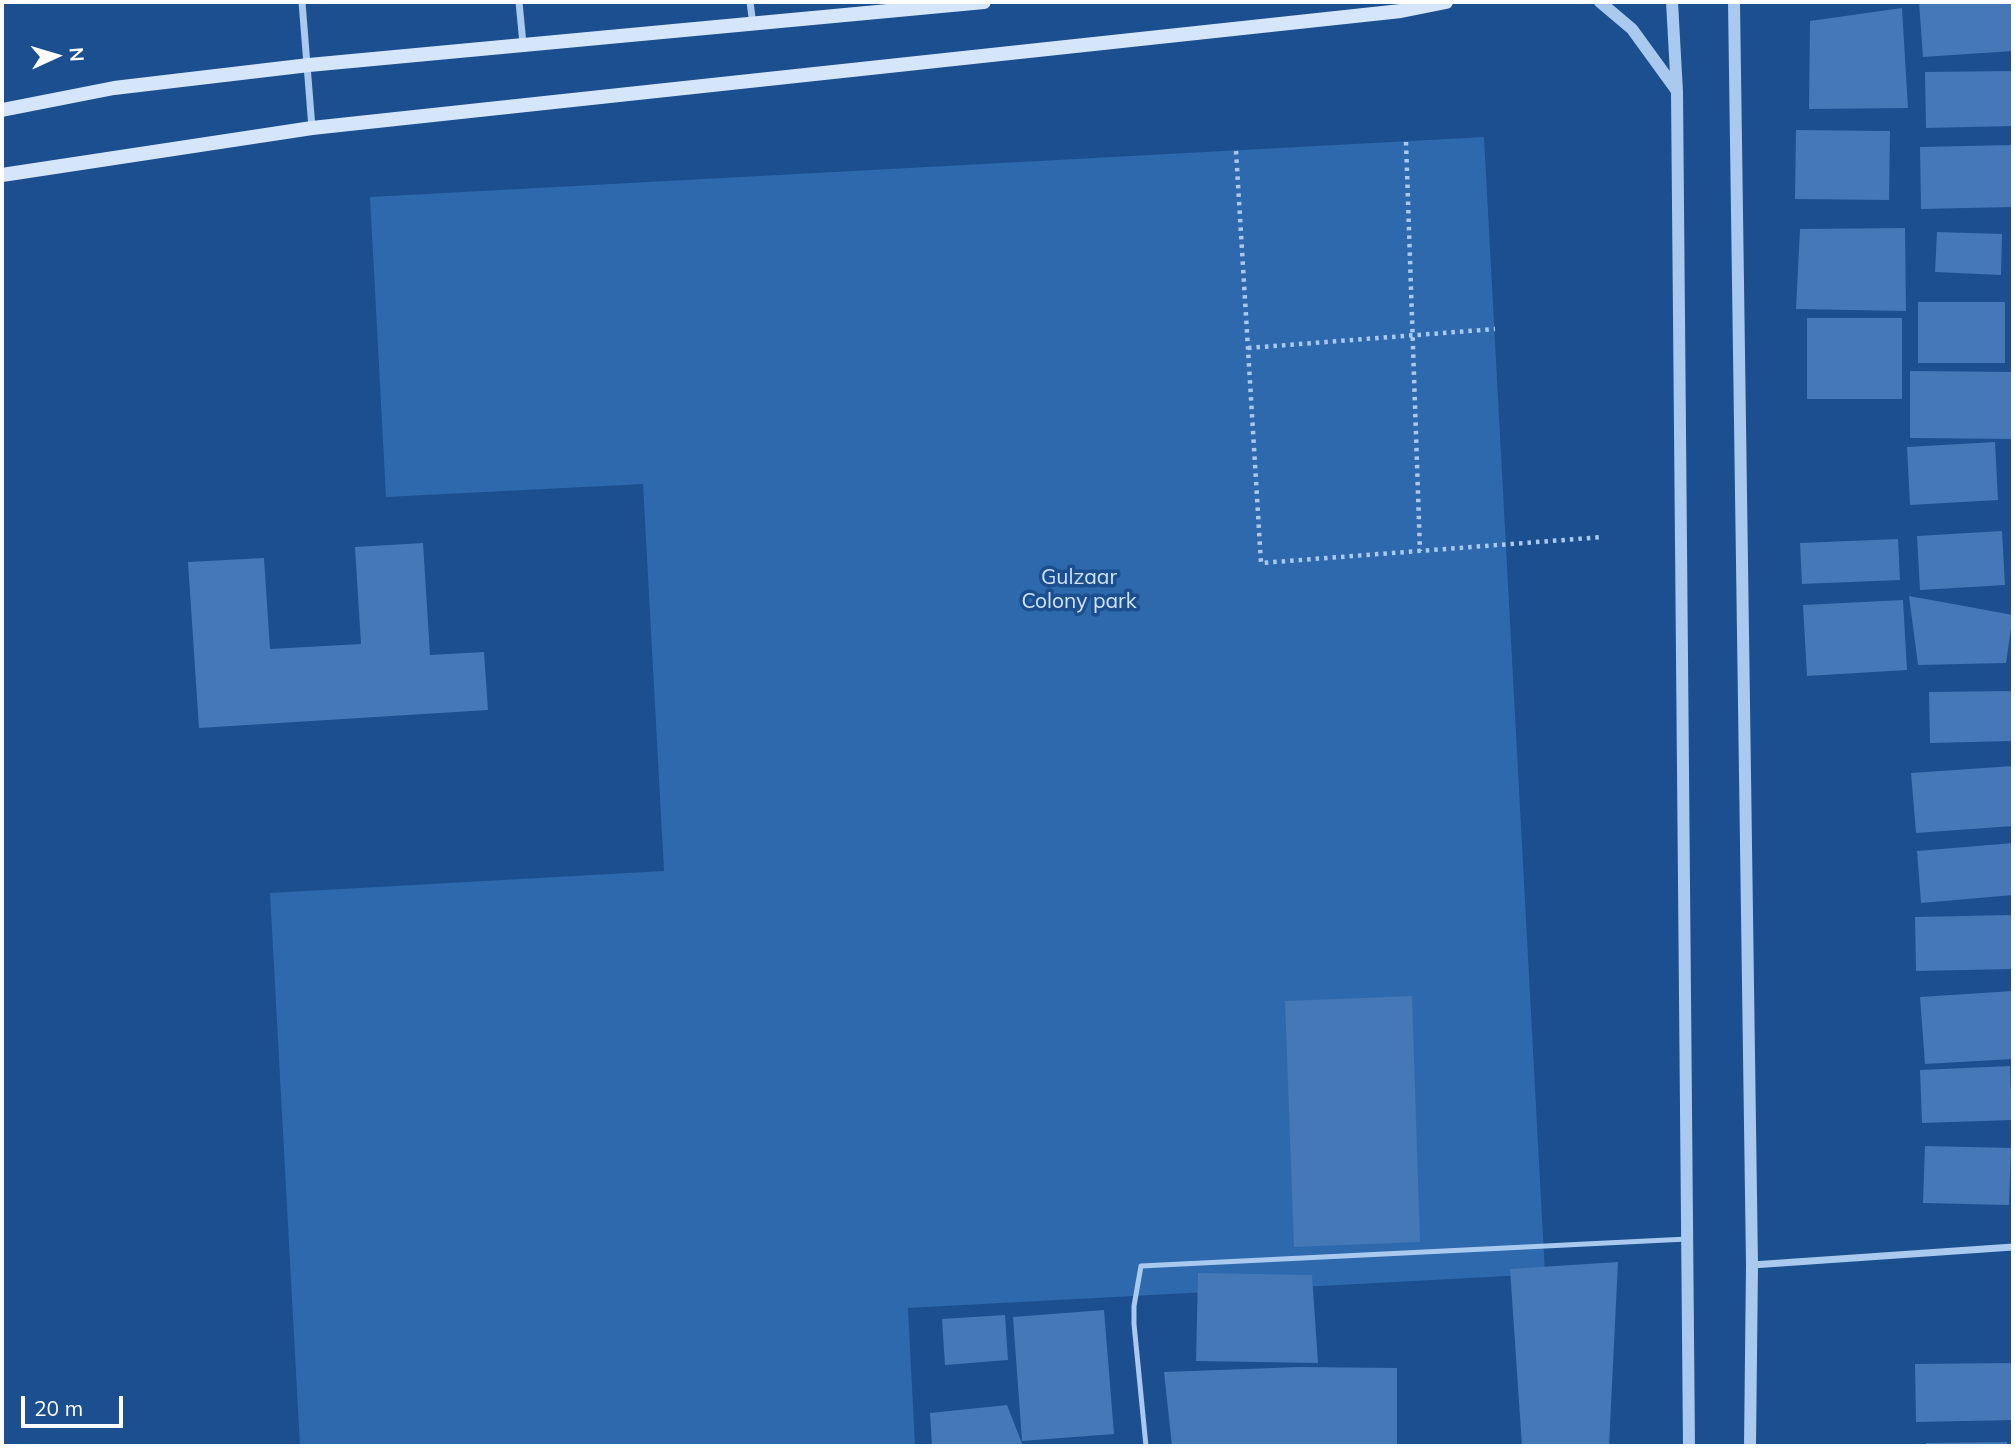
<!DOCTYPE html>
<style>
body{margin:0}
#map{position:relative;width:2015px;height:1448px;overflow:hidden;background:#1b4f8f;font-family:Mulish,sans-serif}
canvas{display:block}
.frame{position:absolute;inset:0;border:4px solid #fff;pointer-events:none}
.north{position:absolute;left:21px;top:21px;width:70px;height:70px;-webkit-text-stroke:5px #1b4f8f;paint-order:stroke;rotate:86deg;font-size:19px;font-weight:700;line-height:28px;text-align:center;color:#fff}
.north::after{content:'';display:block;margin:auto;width:24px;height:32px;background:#fff;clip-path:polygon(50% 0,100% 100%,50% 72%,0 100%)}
.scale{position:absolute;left:21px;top:1396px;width:102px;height:32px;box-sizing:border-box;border:4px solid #fff;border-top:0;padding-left:9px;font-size:21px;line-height:24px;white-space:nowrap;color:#fff;-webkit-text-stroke:5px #1b4f8f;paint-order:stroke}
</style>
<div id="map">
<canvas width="2015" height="1448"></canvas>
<div class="frame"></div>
<div class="north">N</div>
<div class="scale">20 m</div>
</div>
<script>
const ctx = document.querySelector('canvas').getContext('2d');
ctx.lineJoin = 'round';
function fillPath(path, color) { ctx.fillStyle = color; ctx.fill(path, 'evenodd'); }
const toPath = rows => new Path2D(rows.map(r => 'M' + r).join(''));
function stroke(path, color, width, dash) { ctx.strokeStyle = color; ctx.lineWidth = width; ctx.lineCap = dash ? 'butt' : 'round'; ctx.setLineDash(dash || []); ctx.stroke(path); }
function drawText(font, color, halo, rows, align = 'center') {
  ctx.font = font + ' Mulish,sans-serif'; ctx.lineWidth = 7; ctx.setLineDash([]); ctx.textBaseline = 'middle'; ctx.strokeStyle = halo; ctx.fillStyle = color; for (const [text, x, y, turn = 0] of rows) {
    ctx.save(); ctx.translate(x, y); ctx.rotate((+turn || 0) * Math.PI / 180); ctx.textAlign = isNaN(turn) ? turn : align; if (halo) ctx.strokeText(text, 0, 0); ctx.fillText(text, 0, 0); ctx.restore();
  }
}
fillPath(toPath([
 [1484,137,1545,1274,908,1308,915,1446,300,1446,270,893,664,871,643,484,386,497,370,197]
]), '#2e69ad');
fillPath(toPath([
 [1919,2,2013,2,2013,51,1923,57],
 [1902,8,1908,108,1809,109,1810,21],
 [2013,71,2013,126,1926,128,1925,72],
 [1796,130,1890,131,1889,200,1795,199],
 [2013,145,2013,207,1921,209,1920,147],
 [1905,228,1906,311,1796,309,1800,229],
 [1937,232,2002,234,2001,275,1935,272],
 [1918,302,2005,302,2005,363,1918,363],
 [1807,318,1902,318,1902,399,1807,399],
 [1910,371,2013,372,2013,439,1910,438],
 [1995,442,1998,500,1910,505,1907,447],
 [2002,531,2005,585,1920,590,1917,536],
 [1898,539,1900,580,1802,584,1800,543],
 [423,543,430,655,484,652,488,710,199,728,188,562,264,558,270,649,361,644,355,547],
 [1909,596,2013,615,2006,663,1918,665],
 [1903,600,1907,670,1807,676,1803,605],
 [2013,691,2013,741,1930,743,1929,692],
 [2013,766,2013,826,1916,833,1911,773],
 [2013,843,2013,895,1921,903,1917,851],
 [2012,915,2013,969,1916,971,1915,917],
 [2013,991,2013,1059,1925,1064,1920,997],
 [1412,996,1420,1242,1294,1247,1285,1001],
 [2010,1066,2012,1120,1922,1123,1920,1070],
 [1925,1146,2011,1148,2009,1205,1923,1203],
 [1618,1262,1609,1446,1522,1446,1510,1269],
 [1198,1273,1312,1275,1318,1363,1196,1361],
 [1104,1310,1114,1434,1022,1441,1013,1317],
 [1005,1315,1008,1360,945,1365,942,1319],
 [2013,1363,2013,1420,1916,1422,1915,1364],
 [1299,1367,1397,1368,1397,1446,1172,1446,1164,1372],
 [1007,1405,1023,1446,932,1446,930,1413],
 [2007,1442,2007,1446,1926,1446,1926,1443]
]), '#4478b7');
stroke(toPath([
 [1406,142,1420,551],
 [1236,151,1261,563,1603,537],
 [1248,348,1495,329]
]), '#a9c9ee', 4.5, [3.5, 5]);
stroke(toPath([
 [1146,1446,1134,1324,1134,1306,1141,1266,1687,1239]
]), '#a9c9ee', 5);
stroke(toPath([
 [302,2,312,128],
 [519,2,523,44],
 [750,2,753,25],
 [1752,1265,2013,1247]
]), '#a9c9ee', 7);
stroke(toPath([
 [1600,2,1632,29,1677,91],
 [1672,2,1677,92,1689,1446],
 [1734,2,1752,1265,1750,1446]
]), '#a9c9ee', 12);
stroke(toPath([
 [2,110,114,88,309,65,984,2],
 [2,175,312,128,1401,11,1446,2]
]), '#d6e6fa', 14);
drawText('21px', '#cfe3fa', '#1b4f8f', [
 ["Gulzaar",1079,578],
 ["Colony park",1079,602]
]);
</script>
